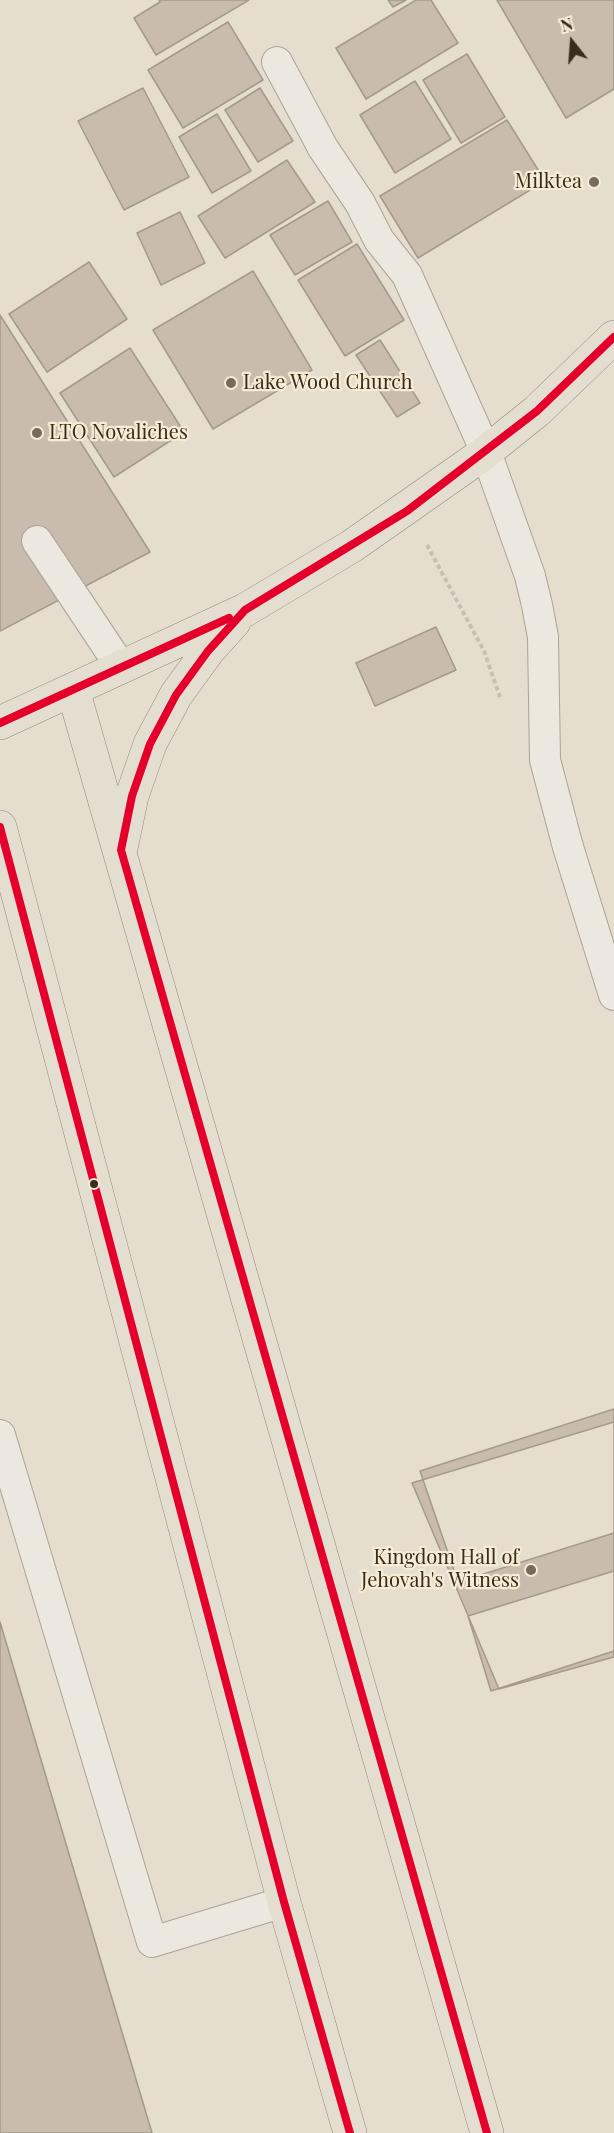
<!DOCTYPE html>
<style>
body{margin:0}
#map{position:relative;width:614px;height:2133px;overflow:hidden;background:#e5dece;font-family:"Playfair Display",serif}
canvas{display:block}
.north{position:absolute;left:542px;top:12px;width:60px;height:60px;-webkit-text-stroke:4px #f6ebd3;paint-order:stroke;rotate:343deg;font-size:16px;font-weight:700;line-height:24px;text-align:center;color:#392b1e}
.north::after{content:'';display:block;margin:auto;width:21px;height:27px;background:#392b1e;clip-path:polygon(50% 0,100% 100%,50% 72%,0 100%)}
</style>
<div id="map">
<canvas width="614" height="2133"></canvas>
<div class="north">N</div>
</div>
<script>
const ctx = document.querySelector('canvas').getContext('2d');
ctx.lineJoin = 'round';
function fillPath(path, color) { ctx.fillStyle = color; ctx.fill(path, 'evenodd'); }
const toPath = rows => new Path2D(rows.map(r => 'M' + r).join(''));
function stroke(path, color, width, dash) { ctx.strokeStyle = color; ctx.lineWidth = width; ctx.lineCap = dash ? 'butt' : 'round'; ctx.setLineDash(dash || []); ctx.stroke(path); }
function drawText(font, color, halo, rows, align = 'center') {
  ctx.font = font + ' "Playfair Display",serif'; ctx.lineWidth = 4.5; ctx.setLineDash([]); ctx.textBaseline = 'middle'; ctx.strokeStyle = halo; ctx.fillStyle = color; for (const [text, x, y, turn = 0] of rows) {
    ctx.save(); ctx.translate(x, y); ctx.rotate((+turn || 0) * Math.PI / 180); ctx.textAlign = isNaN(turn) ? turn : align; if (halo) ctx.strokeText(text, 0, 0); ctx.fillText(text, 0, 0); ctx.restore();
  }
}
const building = toPath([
 [159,0,249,0,156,55,134,18,160,2,159,0],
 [388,0,406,0,393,7,388,0],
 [416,0,431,0,458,43,366,99,336,48,416,0],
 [497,0,614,0,614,89,566,118,497,0],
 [228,22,263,80,183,128,148,70,228,22],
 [467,54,505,117,461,143,423,80,467,54],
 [415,81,451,139,395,173,360,115,415,81],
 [143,88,189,177,124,210,78,121,143,88],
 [260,88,293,141,258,162,225,110,260,88],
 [217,114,251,171,212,193,179,137,217,114],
 [507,120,545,181,418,258,380,196,507,120],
 [287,160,315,202,225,258,198,216,287,160],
 [328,201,352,242,295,275,270,235,328,201],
 [180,212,205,263,161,285,137,233,180,212],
 [357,244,404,320,345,356,298,280,357,244],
 [89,262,127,319,47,372,9,314,89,262],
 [253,271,312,370,213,429,153,330,253,271],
 [0,315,150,552,0,631,0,315],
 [380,340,420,403,397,417,356,355,380,340],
 [130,348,184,432,114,477,60,393,130,348],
 [436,627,456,670,375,706,356,663,436,627],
 [614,1409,614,1533,458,1582,420,1471,614,1409],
 [614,1422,614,1657,499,1689,412,1483,614,1422],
 [614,1571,614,1651,491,1691,468,1616,614,1571],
 [0,1622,152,2133,0,2133,0,1622]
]);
fillPath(building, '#c9bcae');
stroke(building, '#a5998d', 1.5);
const lane = toPath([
 [277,62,323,148,360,203,379,240,407,275,486,452,530,576,537,605,543,637,545,760,568,847,614,995],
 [37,541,121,667],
 [0,1435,152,1942,284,1902]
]);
const primary = toPath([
 [73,690,487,2133],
 [0,723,245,610,352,546,486,452,537,411,614,337],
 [0,827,284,1902,350,2133],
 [121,848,132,796,150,744,176,695,208,651,234,622]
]);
stroke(lane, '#aaa397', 32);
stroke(primary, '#90887d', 34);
stroke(toPath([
 [427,545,484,651,500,697]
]), '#c6bfb6', 4, [4.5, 3]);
stroke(lane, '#ede8df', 30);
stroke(primary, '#e4ded1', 33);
stroke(toPath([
 [0,723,229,618],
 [0,827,284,1902,350,2133],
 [487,2133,121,850,132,796,150,744,176,695,208,651,245,610,407,511,537,411,614,337]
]), '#e4002b', 8);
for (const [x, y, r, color] of [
 [594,182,6,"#756a5c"],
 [231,383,6,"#756a5c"],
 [37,433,6,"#756a5c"],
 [94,1184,5,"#392b1e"],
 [531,1570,6,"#756a5c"]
]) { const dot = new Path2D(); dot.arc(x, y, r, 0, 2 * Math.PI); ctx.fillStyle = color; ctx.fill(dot); stroke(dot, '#f6ebd3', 2); }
drawText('20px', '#392b1e', '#f6ebd3', [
 ["Milktea",582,182],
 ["Lake Wood Church",243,383,"left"],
 ["LTO Novaliches",49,433,"left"],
 ["Kingdom Hall of",519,1558],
 ["Jehovah's Witness",519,1581]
], 'right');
</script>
